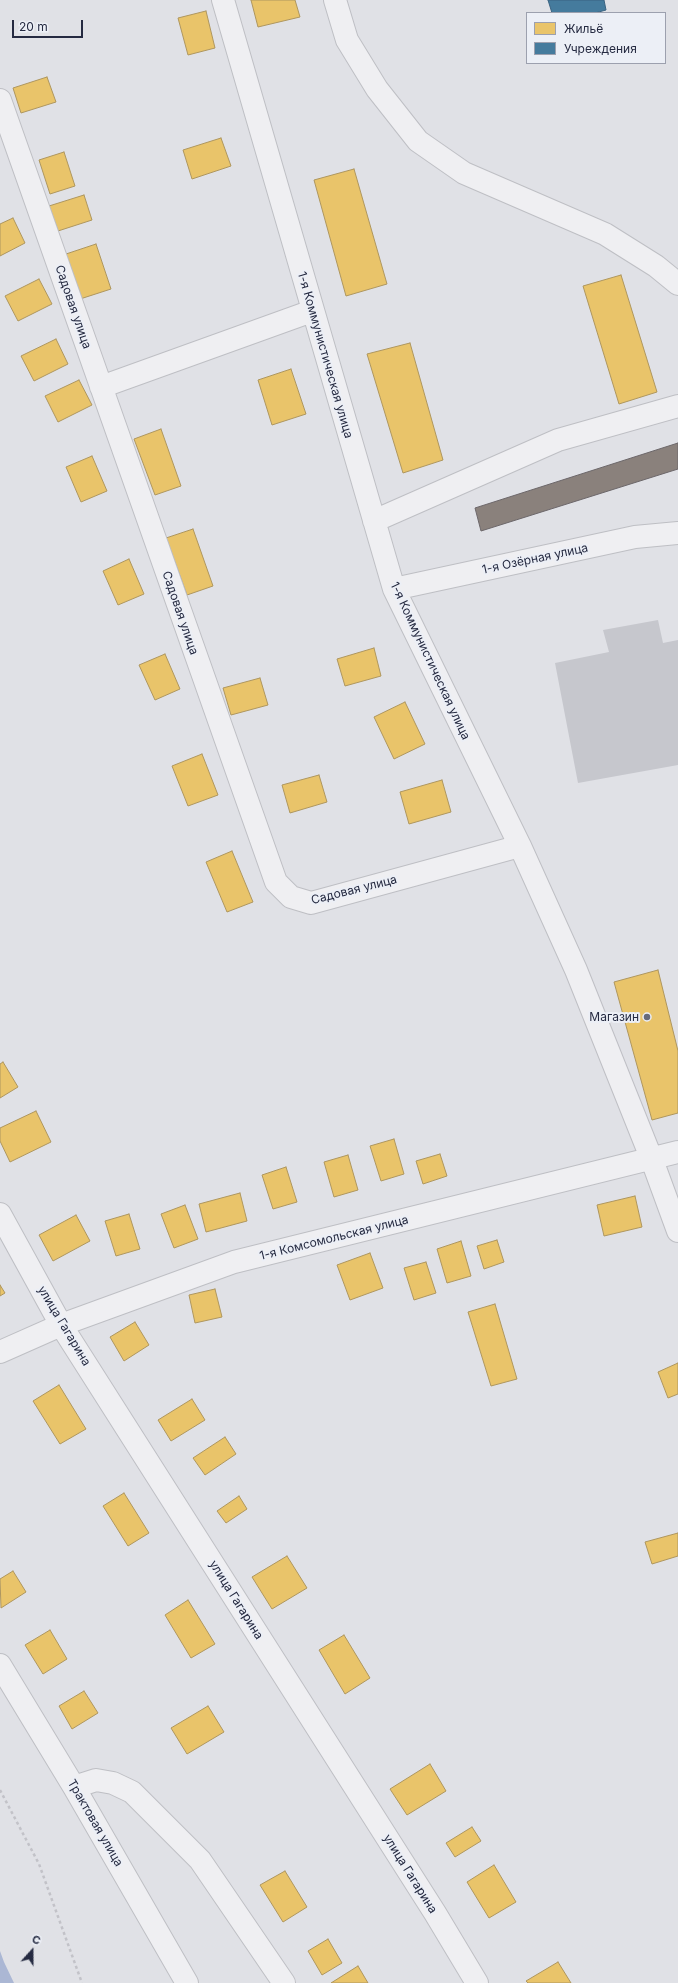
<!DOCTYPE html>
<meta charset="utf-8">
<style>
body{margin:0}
#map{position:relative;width:678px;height:1983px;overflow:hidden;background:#e0e1e6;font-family:Inter,sans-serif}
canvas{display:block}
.legend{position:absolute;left:526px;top:12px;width:140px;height:52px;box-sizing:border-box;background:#eceff6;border:1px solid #9ca0ae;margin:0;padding:5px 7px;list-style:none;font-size:12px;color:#252a41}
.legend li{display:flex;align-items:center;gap:8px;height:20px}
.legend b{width:20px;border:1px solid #9ca0ae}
.north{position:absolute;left:12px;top:1931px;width:40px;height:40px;-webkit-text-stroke:3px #eceff6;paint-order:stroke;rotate:21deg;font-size:11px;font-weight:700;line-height:16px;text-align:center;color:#252a41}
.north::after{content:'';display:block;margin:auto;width:14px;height:18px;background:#252a41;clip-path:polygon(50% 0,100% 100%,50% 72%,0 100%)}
.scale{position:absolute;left:12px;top:20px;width:71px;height:18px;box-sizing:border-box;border:2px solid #252a41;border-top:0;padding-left:5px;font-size:12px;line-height:14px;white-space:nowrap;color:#252a41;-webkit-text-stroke:3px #eceff6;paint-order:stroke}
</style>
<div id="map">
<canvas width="678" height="1983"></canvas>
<ul class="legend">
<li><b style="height:11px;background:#e9c46a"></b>Жильё</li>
<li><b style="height:11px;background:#457b9d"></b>Учреждения</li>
</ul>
<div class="north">С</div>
<div class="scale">20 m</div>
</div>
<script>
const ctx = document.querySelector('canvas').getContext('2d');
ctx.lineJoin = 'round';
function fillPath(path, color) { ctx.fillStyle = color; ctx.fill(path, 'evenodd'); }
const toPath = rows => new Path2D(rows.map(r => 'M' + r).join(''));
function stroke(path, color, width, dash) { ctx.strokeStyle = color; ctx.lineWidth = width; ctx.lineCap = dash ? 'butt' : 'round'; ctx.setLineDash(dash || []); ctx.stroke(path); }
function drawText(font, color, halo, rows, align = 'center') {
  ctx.font = font + ' Inter,sans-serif'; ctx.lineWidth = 4; ctx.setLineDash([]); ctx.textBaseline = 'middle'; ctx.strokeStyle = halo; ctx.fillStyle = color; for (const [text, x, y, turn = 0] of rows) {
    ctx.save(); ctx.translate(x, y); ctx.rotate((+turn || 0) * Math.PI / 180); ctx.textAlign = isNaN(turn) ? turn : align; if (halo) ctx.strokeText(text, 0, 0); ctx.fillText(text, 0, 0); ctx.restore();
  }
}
fillPath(toPath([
 [0,1951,4,1962,14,1983,0,1983]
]), '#abb7d4');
const homes = toPath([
 [251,0,295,0,300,17,258,27,251,0],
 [206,11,215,48,188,55,178,18,206,11],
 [47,77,56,102,21,113,13,88,47,77],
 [221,138,231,166,192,179,183,150,221,138],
 [64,152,75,186,50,194,39,160,64,152],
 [354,169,387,284,346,296,314,180,354,169],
 [84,195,92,220,58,231,49,206,84,195],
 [13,218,25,243,0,256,0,224,13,218],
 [96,244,111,289,77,300,63,255,96,244],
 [621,275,657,392,619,404,583,286,621,275],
 [39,279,52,304,18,321,5,296,39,279],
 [56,339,68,364,34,381,21,356,56,339],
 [410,343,443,460,403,473,367,354,410,343],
 [291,369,306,414,272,425,258,380,291,369],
 [79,380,92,405,58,422,45,396,79,380],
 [161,429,181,486,155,495,134,439,161,429],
 [92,456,107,491,81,502,66,467,92,456],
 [193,529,213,586,187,595,166,538,193,529],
 [129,559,144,594,118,605,103,571,129,559],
 [374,648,381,676,345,686,337,659,374,648],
 [165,654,180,689,155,700,139,665,165,654],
 [260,678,268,705,231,715,223,688,260,678],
 [405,702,425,744,394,759,374,717,405,702],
 [202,754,218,795,188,806,172,766,202,754],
 [319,775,327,802,290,813,282,785,319,775],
 [442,780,451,812,409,824,400,792,442,780],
 [232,851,253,902,227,912,206,862,232,851],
 [658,970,678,1051,678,1113,652,1120,614,982,658,970],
 [3,1062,18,1087,0,1098,0,1064,3,1062],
 [36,1111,51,1142,10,1162,0,1141,0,1128,36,1111],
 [394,1139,404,1174,381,1181,370,1146,394,1139],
 [440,1154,447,1176,423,1184,416,1161,440,1154],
 [348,1155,358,1190,334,1197,324,1162,348,1155],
 [286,1167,297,1202,273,1209,262,1175,286,1167],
 [240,1193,247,1221,206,1232,199,1204,240,1193],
 [635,1196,642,1227,604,1236,597,1205,635,1196],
 [185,1205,198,1239,174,1248,161,1214,185,1205],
 [129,1214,140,1249,116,1256,105,1221,129,1214],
 [76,1215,90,1241,53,1261,39,1235,76,1215],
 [497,1240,504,1262,484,1269,477,1246,497,1240],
 [461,1241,471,1276,447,1283,437,1249,461,1241],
 [370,1253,383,1288,350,1300,337,1265,370,1253],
 [426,1262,436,1293,414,1300,404,1268,426,1262],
 [0,1285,5,1293,0,1296,0,1285],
 [215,1289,222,1317,195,1323,189,1295,215,1289],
 [495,1304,517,1379,491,1386,468,1312,495,1304],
 [135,1322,149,1345,124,1361,110,1337,135,1322],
 [678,1363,678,1394,668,1398,658,1372,678,1363],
 [59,1385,86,1429,60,1444,33,1401,59,1385],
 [192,1399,205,1420,171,1441,158,1420,192,1399],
 [225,1437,236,1454,205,1475,193,1458,225,1437],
 [124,1493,149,1533,128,1546,103,1506,124,1493],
 [239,1496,247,1509,226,1523,217,1511,239,1496],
 [678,1533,678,1556,652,1564,645,1542,678,1533],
 [287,1556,307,1588,272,1609,252,1577,287,1556],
 [13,1571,26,1592,1,1608,0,1579,13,1571],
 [188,1600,215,1644,191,1658,165,1615,188,1600],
 [50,1630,67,1659,43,1674,25,1645,50,1630],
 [344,1635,370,1678,345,1694,319,1650,344,1635],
 [84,1691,98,1713,72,1729,59,1706,84,1691],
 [208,1706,224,1732,187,1754,171,1728,208,1706],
 [430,1764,446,1791,407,1815,390,1789,430,1764],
 [472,1827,481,1841,455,1857,446,1843,472,1827],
 [494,1865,516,1902,489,1918,467,1882,494,1865],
 [285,1871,307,1907,283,1922,260,1885,285,1871],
 [328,1939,342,1963,322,1975,308,1951,328,1939],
 [558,1962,571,1983,528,1983,526,1981,558,1962],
 [358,1966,368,1983,331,1983,358,1966]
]);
fillPath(homes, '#e9c46a');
stroke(homes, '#ae965e', 1);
const public = toPath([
 [548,0,604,0,606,10,595,13,552,13,548,0]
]);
fillPath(public, '#457b9d');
stroke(public, '#3b6381', 1);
const industry = toPath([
 [678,443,678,469,481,531,475,508,678,443]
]);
fillPath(industry, '#8a817c');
stroke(industry, '#6c676a', 1);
fillPath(toPath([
 [658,620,663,643,678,640,678,765,578,783,555,663,609,652,603,630]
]), '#c6c7cd');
const minor = toPath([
 [223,0,394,589,520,846,576,970,652,1160,678,1231],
 [335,0,347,40,377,89,418,141,464,173,605,234,656,266,678,284],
 [0,100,276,882,291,897,311,903,520,846],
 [101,387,312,311],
 [374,521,558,440,678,406],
 [394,589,635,537,678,533],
 [0,1214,61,1325,435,1913,477,1983],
 [0,1352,61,1325,234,1262,678,1152],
 [0,1665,74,1787,187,1983],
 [74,1787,96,1780,113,1783,132,1792,200,1860,284,1983]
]);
stroke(minor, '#bebfc4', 24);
stroke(toPath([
 [0,1790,39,1864,82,1983]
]), '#c2c2c8', 2.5, [3, 3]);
stroke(minor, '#efeff2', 22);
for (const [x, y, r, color] of [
 [647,1017,4,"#666a7b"]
]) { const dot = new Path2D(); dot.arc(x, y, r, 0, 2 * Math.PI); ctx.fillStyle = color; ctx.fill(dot); stroke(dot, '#eceff6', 1.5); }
drawText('12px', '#252a41', '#eceff6', [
 ["Садовая улица",73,307,71],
 ["1-я Коммунистическая улица",325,355,74],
 ["1-я Озёрная улица",535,559,-12],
 ["Садовая улица",180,613,71],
 ["1-я Коммунистическая улица",430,661,65],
 ["Садовая улица",354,890,-14],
 ["1-я Комсомольская улица",334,1238,-14],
 ["улица Гагарина",64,1326,59],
 ["улица Гагарина",236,1600,58],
 ["Трактовая улица",95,1823,60],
 ["улица Гагарина",410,1874,58]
]);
drawText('12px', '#252a41', '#eceff6', [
 ["Магазин",639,1017]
], 'right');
</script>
